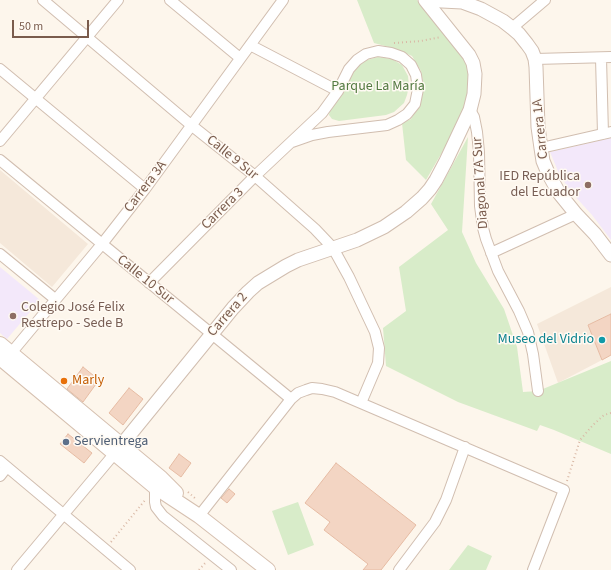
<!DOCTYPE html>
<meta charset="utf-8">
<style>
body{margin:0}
#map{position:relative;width:611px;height:570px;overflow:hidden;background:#fdf6ec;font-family:"Source Sans 3",sans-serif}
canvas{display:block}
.scale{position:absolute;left:12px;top:20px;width:77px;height:18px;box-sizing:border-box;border:2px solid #7a5c4d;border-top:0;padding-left:5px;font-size:12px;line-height:14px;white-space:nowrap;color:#7a5c4d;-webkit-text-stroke:3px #fffaf3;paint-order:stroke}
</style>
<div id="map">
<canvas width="611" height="570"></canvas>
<div class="scale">50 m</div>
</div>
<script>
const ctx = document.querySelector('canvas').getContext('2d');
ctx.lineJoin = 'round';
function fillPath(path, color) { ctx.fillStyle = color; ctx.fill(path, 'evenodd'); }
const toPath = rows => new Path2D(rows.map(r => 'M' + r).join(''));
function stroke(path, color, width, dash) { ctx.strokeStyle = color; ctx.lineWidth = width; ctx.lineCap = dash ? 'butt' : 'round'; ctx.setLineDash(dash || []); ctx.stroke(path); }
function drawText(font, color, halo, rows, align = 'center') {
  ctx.font = font + ' "Source Sans 3",sans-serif'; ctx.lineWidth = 3; ctx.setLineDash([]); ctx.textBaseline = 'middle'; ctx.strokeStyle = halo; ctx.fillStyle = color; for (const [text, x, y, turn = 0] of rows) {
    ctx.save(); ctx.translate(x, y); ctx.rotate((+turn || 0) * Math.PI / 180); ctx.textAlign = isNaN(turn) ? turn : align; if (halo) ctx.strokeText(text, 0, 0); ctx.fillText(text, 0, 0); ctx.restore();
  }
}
fillPath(toPath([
 [0,170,88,244,52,287,0,243],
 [611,287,611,314,588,325,602,360,558,383,537,324]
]), '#f5e8da');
fillPath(toPath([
 [611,138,611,240,592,215,572,193,560,176,550,152],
 [0,267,40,300,7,339,0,333]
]), '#f3e8fa');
fillPath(toPath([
 [357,0,417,0,428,15,454,42,466,62,471,80,467,103,455,128,441,154,426,180,406,160,402,123,411,119,419,105,424,89,421,71,412,56,396,49,374,43],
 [378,57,392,59,402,65,408,76,409,86,407,95,404,103,394,112,386,115,339,121,332,119,329,115,330,110,355,68,367,60],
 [468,137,462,232,476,263,504,309,517,347,523,392,538,391,611,361,611,454,554,430,540,425,537,431,458,402,386,366,383,328,406,311,399,267,448,230,431,204],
 [298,502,314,545,288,555,272,511],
 [468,545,492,556,486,570,449,570]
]), '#d8ecc9');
const building = toPath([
 [611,314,611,355,602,360,588,325,611,314],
 [83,367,99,380,83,402,67,389,83,367],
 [129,388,143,399,123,425,109,413,129,388],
 [68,434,92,453,84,463,60,444,68,434],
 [179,454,191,463,181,477,169,468,179,454],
 [336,463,416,525,381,570,363,570,368,564,324,530,330,522,305,503,336,463],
 [229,489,235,494,227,503,221,498,229,489]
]);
fillPath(building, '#f3d5c3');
stroke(building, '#e6bba3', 1);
const minor = toPath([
 [43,0,191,125,255,176,315,229,333,248,349,277,375,332,379,348,378,363,361,403],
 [170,0,240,58],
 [512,28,545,0],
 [250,45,338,91],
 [601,58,603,134],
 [535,59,611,57],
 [0,69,145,189],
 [470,110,474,117,477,132,479,152,480,206,483,228,486,239,498,271,519,311,528,332,533,354,538,391],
 [0,141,118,0],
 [541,148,611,132],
 [0,160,291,399],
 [491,253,576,214],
 [0,254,55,299],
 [149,283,255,176,322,113,338,91,349,69,357,60,366,54,378,51,391,53,402,57,411,65,416,75,418,89,415,104,407,114,398,120,387,125,328,132,312,135,292,142],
 [7,358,102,244,145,189,283,0],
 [0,461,130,570],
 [0,476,7,467],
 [155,487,155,502,156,507,163,516,231,570],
 [199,516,291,399,298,393,306,390,312,388,322,389,335,392,564,490,533,570],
 [17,570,115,453],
 [399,570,435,522,446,500,465,447]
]);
const tertiary = toPath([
 [434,0,442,1,462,2,481,9,503,21,512,28,519,34,527,44,532,51,535,59,536,67,538,127,541,148,543,161,548,173,559,193,576,214,595,234,611,255],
 [115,453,233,308,248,292,258,283,286,266,298,260,357,240,384,227,406,212,422,198,430,189,436,180,446,161,470,110,474,94,475,74,473,63,469,55,425,0]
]);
const secondary = toPath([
 [0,344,161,478,176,493],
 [0,358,155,487,199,516,268,570]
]);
stroke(minor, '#d1beb0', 12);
stroke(tertiary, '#d1beb0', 15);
stroke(secondary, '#d6c0b0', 16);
stroke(toPath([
 [394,43,421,41,441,37],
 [567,481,580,440,593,425,604,415,611,413],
 [188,492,196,499],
 [111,542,146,499],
 [199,570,206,562]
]), '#d9b8a5', 2, [1, 3]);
stroke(minor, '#fff', 10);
stroke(tertiary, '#fff', 13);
stroke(secondary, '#fff', 14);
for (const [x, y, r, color] of [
 [588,185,4,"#8d6e63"],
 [13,316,4,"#8d6e63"],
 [602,340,4,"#0f9aa8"],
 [64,381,4,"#e8710a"],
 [66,442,4,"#5c6f8a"]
]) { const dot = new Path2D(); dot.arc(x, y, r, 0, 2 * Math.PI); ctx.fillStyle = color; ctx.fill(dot); stroke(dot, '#fffaf3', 1.5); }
drawText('14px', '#537a41', '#fffaf3', [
 ["Parque La María",378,87]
]);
drawText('14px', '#7a5c4d', '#fffaf3', [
 ["Carrera 1A",541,129,-96],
 ["Calle 9 Sur",232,158,39],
 ["Diagonal 7A Sur",481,183,-94],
 ["Carrera 3A",146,187,-53],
 ["Carrera 3",223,209,-45],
 ["Calle 10 Sur",145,280,39],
 ["Carrera 2",228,315,-49]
]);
drawText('14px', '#785e54', '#fffaf3', [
 ["IED República",580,177],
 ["del Ecuador",580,193],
 ["Colegio José Felix",21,308,"left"],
 ["Restrepo - Sede B",21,324,"left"]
], 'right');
drawText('14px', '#0d838f', '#fffaf3', [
 ["Museo del Vidrio",594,340]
], 'right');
drawText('14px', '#c56008', '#fffaf3', [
 ["Marly",72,381]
], 'left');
drawText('14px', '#4e5e75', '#fffaf3', [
 ["Servientrega",74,442]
], 'left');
</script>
